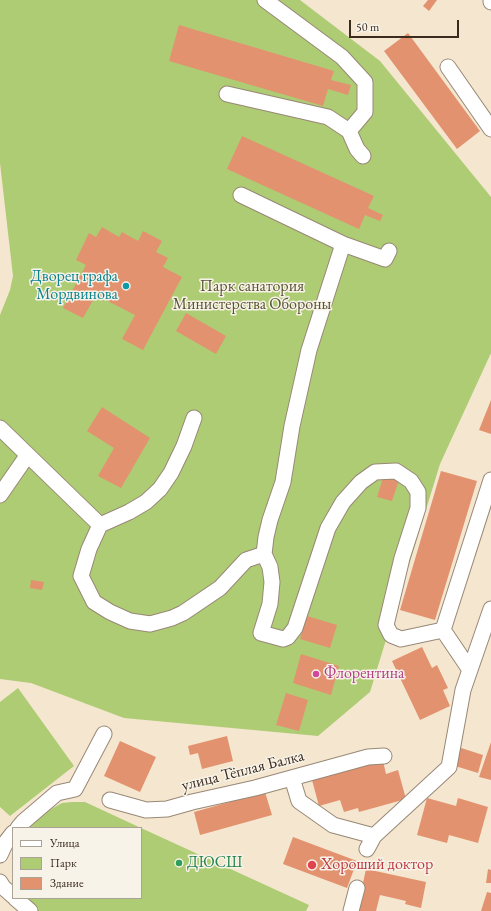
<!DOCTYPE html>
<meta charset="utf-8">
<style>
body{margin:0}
#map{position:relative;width:491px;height:911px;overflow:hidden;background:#f5e6cf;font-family:"EB Garamond",serif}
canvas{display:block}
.legend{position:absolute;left:12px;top:827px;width:130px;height:72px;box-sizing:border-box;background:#f7f3e8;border:1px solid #aca397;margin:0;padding:5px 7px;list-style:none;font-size:12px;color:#3b2a1e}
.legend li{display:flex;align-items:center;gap:8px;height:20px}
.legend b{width:20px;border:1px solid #aca397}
.scale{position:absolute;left:349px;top:20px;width:110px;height:18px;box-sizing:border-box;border:2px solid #3b2a1e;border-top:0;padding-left:5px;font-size:12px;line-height:14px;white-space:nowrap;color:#3b2a1e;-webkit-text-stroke:3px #f7f3e8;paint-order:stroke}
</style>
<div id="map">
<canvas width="491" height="911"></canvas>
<ul class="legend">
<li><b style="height:5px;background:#fff"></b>Улица</li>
<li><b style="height:11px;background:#aecc73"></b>Парк</li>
<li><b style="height:11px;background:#e3926f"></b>Здание</li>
</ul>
<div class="scale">50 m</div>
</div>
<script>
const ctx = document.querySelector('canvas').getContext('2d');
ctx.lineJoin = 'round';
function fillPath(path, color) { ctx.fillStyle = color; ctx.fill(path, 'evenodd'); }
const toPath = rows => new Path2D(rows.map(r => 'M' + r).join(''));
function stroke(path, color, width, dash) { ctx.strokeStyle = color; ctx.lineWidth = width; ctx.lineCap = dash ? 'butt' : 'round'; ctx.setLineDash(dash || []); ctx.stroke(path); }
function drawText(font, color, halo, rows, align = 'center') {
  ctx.font = font + ' "EB Garamond",serif'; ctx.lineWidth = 3; ctx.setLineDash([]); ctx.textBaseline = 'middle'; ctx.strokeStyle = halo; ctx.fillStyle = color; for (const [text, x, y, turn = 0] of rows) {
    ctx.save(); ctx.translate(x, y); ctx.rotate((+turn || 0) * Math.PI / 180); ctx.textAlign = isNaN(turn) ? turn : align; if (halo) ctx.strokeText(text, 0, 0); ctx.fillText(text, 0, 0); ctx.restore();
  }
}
fillPath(toPath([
 [0,0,300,0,380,61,491,197,491,353,440,464,370,692,318,736,124,718,31,683,0,679,0,315,10,290,13,276,0,163],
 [18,688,74,766,10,816,0,807,0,702],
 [72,802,85,802,141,828,29,828,45,813,53,808,62,803],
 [141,828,309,905,306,911,32,911,22,898,141,898]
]), '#aecc73');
fillPath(toPath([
 [428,0,437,0,429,11,423,6],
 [179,25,334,71,331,80,351,85,348,95,328,89,323,106,169,61],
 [408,33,480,131,457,149,384,51],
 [242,136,374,196,368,208,383,215,380,221,365,215,359,229,227,169],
 [102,227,119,237,122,232,138,241,143,231,162,241,156,252,168,258,163,267,182,277,143,350,122,339,135,315,96,295,83,318,63,308,86,265,76,260,89,233,96,237],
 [186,313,226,336,216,354,176,331],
 [491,400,491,434,479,430],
 [102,407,150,438,121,488,98,476,114,448,87,431],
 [441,471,477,481,435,620,400,610],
 [384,475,399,480,392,501,377,497],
 [31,580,44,582,42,590,30,588],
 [307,616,337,625,330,648,300,639],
 [422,647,432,668,437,665,448,688,443,690,450,706,420,720,392,661],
 [301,654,339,666,331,695,293,683],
 [286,693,308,700,299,731,276,725],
 [227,736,233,761,202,769,198,753,190,755,188,746],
 [120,741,156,757,140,792,104,776],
 [491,742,491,780,479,777],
 [458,747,483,755,478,773,452,765],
 [383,761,386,774,398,770,406,799,359,812,358,808,344,812,340,800,319,806,312,780],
 [265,792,272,815,200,835,194,812],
 [427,798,456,806,458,798,488,807,478,843,449,835,447,843,417,835],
 [293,837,357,861,347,888,283,864],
 [366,869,426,882,421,908,405,904,406,901,380,895,376,911,357,911],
 [488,869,491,870,491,883,486,883],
 [487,892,491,893,491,911,481,911]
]), '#e3926f');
const minor = toPath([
 [491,0,491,2],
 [448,67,491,129],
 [227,94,328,117,349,131,365,112,365,82,342,57,265,0],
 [349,131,357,149,363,156],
 [241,195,343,244,385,259,389,251],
 [343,244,309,350,292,426,283,482,270,520,266,537,264,554,270,567,272,582,270,604,261,633,283,639,288,637,295,628,328,528,343,502,361,482,375,472,396,471,411,481,418,492,418,508,402,558,386,625,391,635,401,639,443,630],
 [194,418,184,446,171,473,160,489,146,502,129,512,100,525,89,549,81,576,94,602,110,612,130,621,150,624,172,618,183,613,220,588,246,560,264,554],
 [0,428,100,525],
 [0,495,27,456],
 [470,670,443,630,491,480],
 [292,778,299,801,333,825,374,836],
 [110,800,146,810,167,809,192,802,255,788,368,757,384,756],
 [18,828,23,822,57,793,75,789,104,734],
 [367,849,374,836,449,767,463,690,491,609],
 [0,855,6,842,13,833],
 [0,882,3,887,13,896],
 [15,898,30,911],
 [351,911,357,888]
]);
stroke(minor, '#988876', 17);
stroke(minor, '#fff', 15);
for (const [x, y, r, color] of [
 [126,286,4,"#0f9aa8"],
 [316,674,4,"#d1479c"],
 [179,863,4,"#2e9e5b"],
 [312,865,5,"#e0444e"]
]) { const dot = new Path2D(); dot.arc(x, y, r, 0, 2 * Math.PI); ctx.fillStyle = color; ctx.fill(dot); stroke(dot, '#f7f3e8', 1.5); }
drawText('16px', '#0d838f', '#f7f3e8', [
 ["Дворец графа",118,277],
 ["Мордвинова",118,295]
], 'right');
drawText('16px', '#585233', '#f7f3e8', [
 ["Парк санатория",252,287],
 ["Министерства Обороны",252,305]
]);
drawText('16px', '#b23c85', '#f7f3e8', [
 ["Флорентина",324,674]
], 'left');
drawText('16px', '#3b2a1e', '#f7f3e8', [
 ["улица Тёплая Балка",243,771,-14]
]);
drawText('16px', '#27864d', '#f7f3e8', [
 ["ДЮСШ",187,863]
], 'left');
drawText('16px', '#be3a42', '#f7f3e8', [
 ["Хороший доктор",321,865]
], 'left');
</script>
